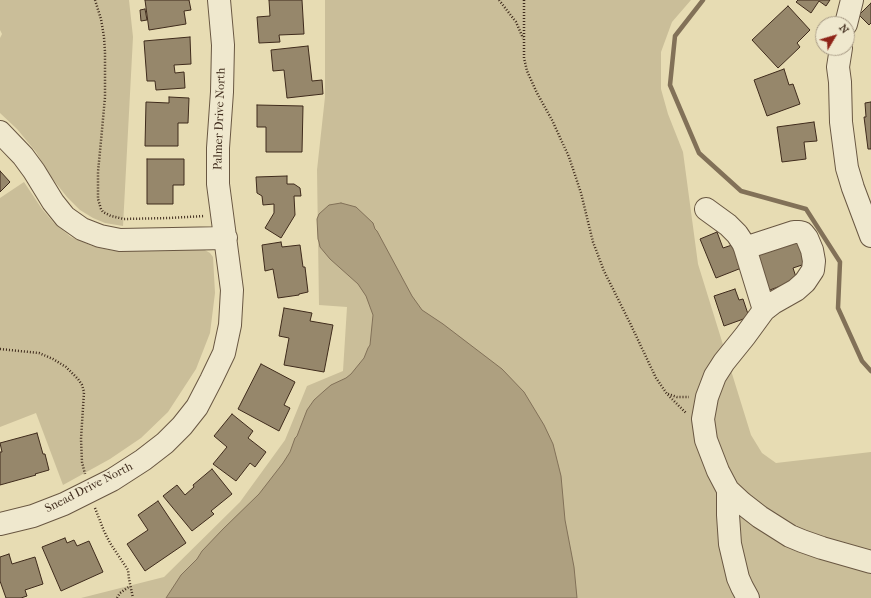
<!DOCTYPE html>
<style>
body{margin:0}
#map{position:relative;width:871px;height:598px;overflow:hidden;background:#e7dcb3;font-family:"IM FELL French Canon",serif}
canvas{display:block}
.north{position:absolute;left:815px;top:16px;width:40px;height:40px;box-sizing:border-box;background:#efe8ce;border:1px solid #a99c87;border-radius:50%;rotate:52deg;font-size:11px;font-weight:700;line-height:16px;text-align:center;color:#3f2b1c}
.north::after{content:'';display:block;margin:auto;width:14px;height:18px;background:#8f2418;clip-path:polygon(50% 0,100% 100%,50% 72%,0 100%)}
</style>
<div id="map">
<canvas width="871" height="598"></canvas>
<div class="north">N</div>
</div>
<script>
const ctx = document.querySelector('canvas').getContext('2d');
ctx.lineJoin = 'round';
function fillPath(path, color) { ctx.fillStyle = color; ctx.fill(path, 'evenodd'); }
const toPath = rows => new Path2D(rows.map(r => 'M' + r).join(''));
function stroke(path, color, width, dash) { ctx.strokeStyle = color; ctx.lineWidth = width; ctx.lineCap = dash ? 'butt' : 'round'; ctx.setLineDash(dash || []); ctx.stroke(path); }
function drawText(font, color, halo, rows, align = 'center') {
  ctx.font = font + ' "IM FELL French Canon",serif'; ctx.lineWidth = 3; ctx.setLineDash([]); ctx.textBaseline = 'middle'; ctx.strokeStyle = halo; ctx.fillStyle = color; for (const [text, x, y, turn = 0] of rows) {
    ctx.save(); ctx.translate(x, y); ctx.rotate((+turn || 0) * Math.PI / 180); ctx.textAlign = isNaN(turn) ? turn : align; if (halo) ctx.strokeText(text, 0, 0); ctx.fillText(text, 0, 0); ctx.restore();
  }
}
fillPath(toPath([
 [0,0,129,0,133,37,123,226,105,223,93,218,80,210,67,197,51,177,36,152,17,129,0,113,0,38,2,34,0,30],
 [325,0,691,0,672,22,661,52,661,89,668,114,683,152,698,264,751,435,762,453,776,463,871,452,871,598,81,598,164,577,240,502,285,440,307,386,343,371,347,307,319,305,317,170,325,97],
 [24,182,42,209,54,223,71,237,92,246,114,251,203,249,210,253,213,257,215,293,210,333,196,369,168,412,141,438,110,459,63,485,36,413,0,427,0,198]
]), '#cabe99');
const water = toPath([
 [341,203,356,207,373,223,375,229,377,231,412,296,422,310,443,324,502,369,524,392,544,425,553,444,561,476,565,520,574,567,577,598,166,598,181,575,197,559,202,551,223,529,259,494,283,463,290,452,295,438,297,436,307,410,314,400,324,391,331,385,346,378,351,374,364,358,368,348,370,345,373,315,366,296,358,284,330,259,320,247,319,242,318,239,317,219,319,214,329,205,341,203]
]);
fillPath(water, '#aea080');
stroke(water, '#827158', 1);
stroke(toPath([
 [703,0,675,36,670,85,699,153,741,191,806,209,840,262,838,308,862,361,871,371]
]), '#827158', 4.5);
const building = toPath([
 [145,0,189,0,191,10,184,11,186,24,149,30,145,0],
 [269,0,302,0,304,34,279,35,280,42,259,43,257,17,270,16,269,0],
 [798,0,830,0,826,6,819,1,811,13,796,2,798,0],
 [871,3,871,23,869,25,859,15,871,3],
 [788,6,810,30,797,43,800,47,778,68,752,40,788,6],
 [145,9,147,20,141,21,140,10,145,9],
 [190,37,191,64,174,65,175,73,184,72,185,88,156,90,155,81,147,81,144,41,190,37],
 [308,46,312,81,322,80,323,94,287,98,284,70,273,71,271,50,308,46],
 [784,69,789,85,793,84,800,104,767,116,754,80,784,69],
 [169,97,189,98,188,123,178,123,178,146,145,146,146,102,169,103,169,97],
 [871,102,871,149,868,149,864,117,866,117,865,103,871,102],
 [257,105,303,106,302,152,266,152,266,127,257,127,257,105],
 [814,122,817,141,804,142,806,159,782,162,777,127,814,122],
 [147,159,184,159,184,185,173,185,173,204,147,204,147,159],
 [0,171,10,182,0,192,0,171],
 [287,176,287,184,294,184,300,188,301,196,294,196,295,215,281,238,265,228,274,213,274,204,263,205,262,196,257,193,256,177,287,176],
 [717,232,723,248,735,244,744,267,716,278,700,239,717,232],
 [798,235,808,263,793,268,797,280,767,291,753,250,798,235],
 [281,242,282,247,300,245,303,267,305,267,308,292,299,294,299,295,278,298,273,269,265,271,262,245,281,242],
 [735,289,739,300,743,299,749,317,724,326,714,296,735,289],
 [284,308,312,313,310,321,333,325,324,372,284,365,289,338,279,336,284,308],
 [261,364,295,382,284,405,290,408,279,431,238,409,261,364],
 [232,414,253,431,248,438,266,452,255,467,250,463,236,481,213,464,227,447,214,436,232,414],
 [37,433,43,454,45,454,49,470,35,474,36,475,0,485,0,452,2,452,0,443,37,433],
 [212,469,232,494,211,511,214,514,192,531,163,496,177,485,185,495,194,487,193,485,212,469],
 [158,501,186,543,145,571,127,544,148,530,138,515,158,501],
 [65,538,67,543,74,540,77,546,89,541,103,572,61,591,42,547,65,538],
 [9,554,12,564,35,557,43,584,25,590,27,596,21,598,6,598,0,581,0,557,9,554]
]);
fillPath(building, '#96876b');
stroke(building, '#3f2b1c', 1);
const minor = toPath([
 [846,24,852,0],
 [841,48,838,67,840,82,841,122,847,168,853,188,871,236],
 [0,132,23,156,34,171,53,202,65,217,82,229,100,236,120,240,226,238],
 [706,209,728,225,737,234,743,243,745,248,764,310],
 [745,248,794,232,799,232,803,233,807,238,812,250,814,261,813,270,805,282,796,290,773,303,764,310,745,336,724,362,715,376,707,397,703,419,706,440,718,471,728,490,742,503,760,517,790,536,802,541,822,548,871,562],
 [728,490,728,515,730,544,738,578,742,587,748,598],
 [0,524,33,516,64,504,112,480,143,460,165,443,182,426,197,407,211,380,224,353,230,325,232,290,218,184,218,148,222,92,223,45,219,0]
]);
stroke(minor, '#695742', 24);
stroke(toPath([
 [95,0,101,19,104,37,105,52,105,97,102,130,98,172,98,199,101,209,103,212,111,216,124,219,169,218,205,216],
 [499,0,516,22,523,38],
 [524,0,524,58,527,71,537,93,552,120,569,157,581,193,593,242,604,271,630,323,656,378,667,394,686,413],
 [0,349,39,353,53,359,66,367,78,379,82,385,84,392,81,439,82,462,85,474],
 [668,394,677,397,689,397],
 [95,508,104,531,110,543,128,570,129,579,133,598],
 [117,598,120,593,130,586]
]), '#3f2b1c', 2.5, [1, 2]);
stroke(minor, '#efe8ce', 22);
drawText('12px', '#3f2b1c', '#efe8ce', [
 ["Palmer Drive North",220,119,-88],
 ["Snead Drive North",89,488,-27]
]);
</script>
